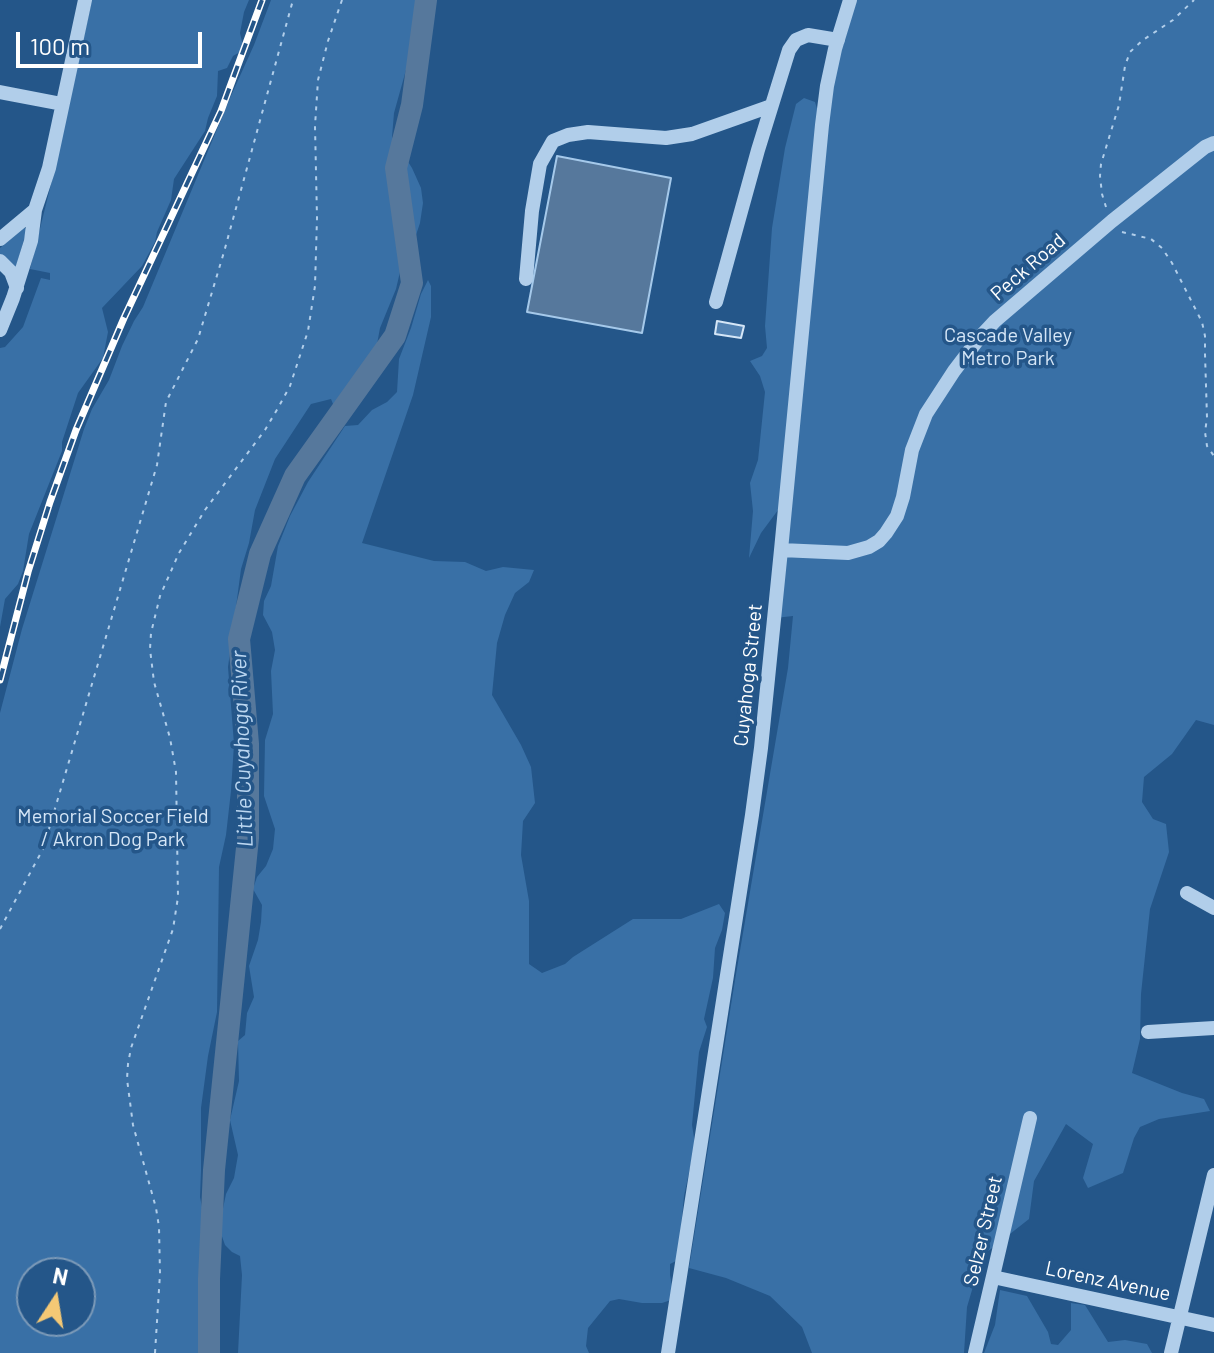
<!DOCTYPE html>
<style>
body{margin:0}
#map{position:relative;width:1214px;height:1353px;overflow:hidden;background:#245689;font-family:Barlow,sans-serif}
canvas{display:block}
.north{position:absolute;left:16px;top:1257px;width:80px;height:80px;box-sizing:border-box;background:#245689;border:2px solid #7c9ab8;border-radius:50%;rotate:12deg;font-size:22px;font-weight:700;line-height:32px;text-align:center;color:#fff}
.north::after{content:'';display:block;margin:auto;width:28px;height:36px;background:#f4c875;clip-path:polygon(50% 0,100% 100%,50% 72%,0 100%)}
.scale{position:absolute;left:16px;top:32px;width:186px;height:36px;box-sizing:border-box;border:4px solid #fff;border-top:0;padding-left:10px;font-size:24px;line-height:28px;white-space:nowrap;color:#fff;-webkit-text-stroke:6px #245689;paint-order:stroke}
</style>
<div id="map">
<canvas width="1214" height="1353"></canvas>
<div class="north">N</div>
<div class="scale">100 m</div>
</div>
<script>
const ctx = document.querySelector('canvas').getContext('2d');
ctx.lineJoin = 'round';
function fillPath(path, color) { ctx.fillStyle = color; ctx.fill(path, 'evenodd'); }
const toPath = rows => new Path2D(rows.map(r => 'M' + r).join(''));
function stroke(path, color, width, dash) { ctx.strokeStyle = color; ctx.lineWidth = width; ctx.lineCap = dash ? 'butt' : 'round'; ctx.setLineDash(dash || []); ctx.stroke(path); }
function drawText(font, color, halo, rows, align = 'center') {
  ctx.font = font + ' Barlow,sans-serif'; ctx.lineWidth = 7; ctx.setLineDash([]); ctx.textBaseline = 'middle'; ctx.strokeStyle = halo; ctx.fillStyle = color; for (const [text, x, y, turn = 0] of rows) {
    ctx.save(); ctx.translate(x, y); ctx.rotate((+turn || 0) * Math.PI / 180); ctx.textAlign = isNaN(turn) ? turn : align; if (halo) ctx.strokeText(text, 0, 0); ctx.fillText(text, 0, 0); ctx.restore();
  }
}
fillPath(toPath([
 [92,0,249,0,244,12,240,33,243,46,240,52,233,56,227,68,218,71,217,96,208,118,205,131,174,179,171,200,157,232,155,242,142,266,102,308,108,332,103,358,78,393,62,442,62,451,29,534,23,571,18,584,5,599,0,627,0,348,5,347,23,327,41,278,50,280,50,273,30,269,55,168],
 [271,0,420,0,411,52,394,113,392,137,412,168,421,188,423,203,420,223,415,238,403,259,396,289,380,328,375,355,357,383,335,409,331,399,311,404,275,459,255,510,249,543,241,569,228,667,234,744,231,791,226,835,219,867,217,1012,208,1056,201,1108,201,1171,200,1197,205,1222,198,1353,0,1353,0,713,22,629,84,429,92,409,109,380,122,346,134,321,143,307,230,98,254,45],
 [32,1273,80,1273,80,1321,32,1321],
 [850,0,1214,0,1214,725,1196,720,1172,754,1144,777,1142,802,1153,819,1166,824,1169,852,1150,909,1141,994,1140,1039,1132,1073,1182,1093,1204,1099,1210,1111,1159,1119,1140,1127,1134,1138,1123,1173,1088,1188,1083,1178,1093,1144,1066,1124,1034,1181,1029,1219,982,1256,967,1307,964,1353,812,1353,802,1327,770,1296,726,1278,689,1268,735,980,788,668,793,616,775,618,784,502,761,533,749,558,753,511,750,483,758,460,765,392,760,376,750,361,762,356,767,348,765,326,772,228,785,148,796,104,804,98,815,102,821,122],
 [24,228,27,229,16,267,15,267,7,259,0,254,0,248],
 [428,280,431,286,431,317,413,395,362,543,434,561,465,562,486,571,503,567,534,570,529,582,515,593,505,615,497,643,492,695,521,745,531,767,535,803,523,821,521,855,529,901,529,964,542,973,565,964,573,957,633,919,681,919,719,904,725,913,722,930,715,948,713,978,704,1019,707,1027,699,1052,692,1125,695,1144,684,1196,678,1260,670,1264,670,1275,673,1292,671,1300,662,1303,642,1303,619,1299,610,1301,588,1328,586,1346,589,1353,238,1353,242,1275,240,1256,232,1252,225,1245,219,1228,226,1194,234,1178,238,1155,230,1120,239,1081,238,1041,245,1035,247,1013,254,997,249,966,258,940,261,922,262,905,253,889,257,877,266,866,273,849,275,829,264,796,265,740,273,714,271,671,275,650,272,632,263,615,264,601,271,586,278,546,290,516,308,482,345,426,358,425,372,410,387,402,397,392,399,359,411,328,421,294],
 [1000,1290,1027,1296,1048,1332,1051,1344,1058,1345,1071,1330,1071,1303,1085,1305,1108,1342,1125,1340,1147,1344,1152,1353,984,1353,995,1325]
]), '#3970a6');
const water = toPath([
 [557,156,671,178,642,333,527,312,557,156]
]);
fillPath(water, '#56789c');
stroke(water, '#a5c9ea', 2);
stroke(toPath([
 [209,1353,209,1279,214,1170,248,838,248,744,239,639,260,554,295,476,395,336,412,283,396,168,412,105,426,0]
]), '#56789c', 22);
const building = toPath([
 [717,321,744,326,741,338,715,334,717,321]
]);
fillPath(building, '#5181b2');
stroke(building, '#d5e6f7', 2);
stroke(toPath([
 [1106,207,1102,194,1100,176,1101,164,1119,105,1125,66,1130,52,1143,40,1173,20,1194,0],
 [1122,232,1151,239,1162,248,1172,263,1202,322,1205,336,1205,354,1207,418,1205,432,1207,446,1214,456],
 [0,929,43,849,157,465,166,402,198,339,224,252,293,0],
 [155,1353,160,1274,159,1227,156,1208,133,1125,127,1079,128,1064,131,1048,173,929,178,897,176,772,170,738,154,682,150,649,151,633,160,596,179,553,205,510,265,430,278,408,290,386,308,331,315,286,317,218,315,126,318,80,328,41,342,0]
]), '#b1ceea', 2, [4, 6]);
stroke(toPath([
 [0,92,62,104],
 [0,239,35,210],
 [0,261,11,272,17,288],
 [526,279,532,211,540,164,553,141,568,135,588,132,666,138,692,134,771,106],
 [716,302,758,150,789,50,796,40,808,35,838,40],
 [0,330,13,298,31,241,35,210,49,168,85,0],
 [781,550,848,553,869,547,879,541,886,533,897,516,903,497,912,450,926,414,954,371,980,337,995,321,1112,221,1205,147,1214,143],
 [1187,893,1214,908],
 [1148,1032,1214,1028],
 [993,1277,1214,1325],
 [668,1353,752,815,761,748,781,550,822,125,827,86,835,49,850,0],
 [975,1353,1030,1118],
 [1171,1353,1214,1175]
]), '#b1ceea', 14);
const rail = toPath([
 [0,680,28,572,50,502,76,430,124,318,221,111,262,0]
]);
stroke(rail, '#fff', 7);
stroke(rail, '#245689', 4, [12]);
drawText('20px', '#fff', '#245689', [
 ["Peck Road",1028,267,-41],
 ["Cuyahoga Street",748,675,-84],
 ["Selzer Street",983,1231,-77],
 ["Lorenz Avenue",1108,1281,12]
]);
drawText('20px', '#d5e6f7', '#245689', [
 ["Cascade Valley",1008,335],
 ["Metro Park",1008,358],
 ["Memorial Soccer Field",113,816],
 ["/ Akron Dog Park",113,839]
]);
drawText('italic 22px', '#bcd7f1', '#245689', [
 ["Little Cuyahoga River",242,749,-92]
]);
</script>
